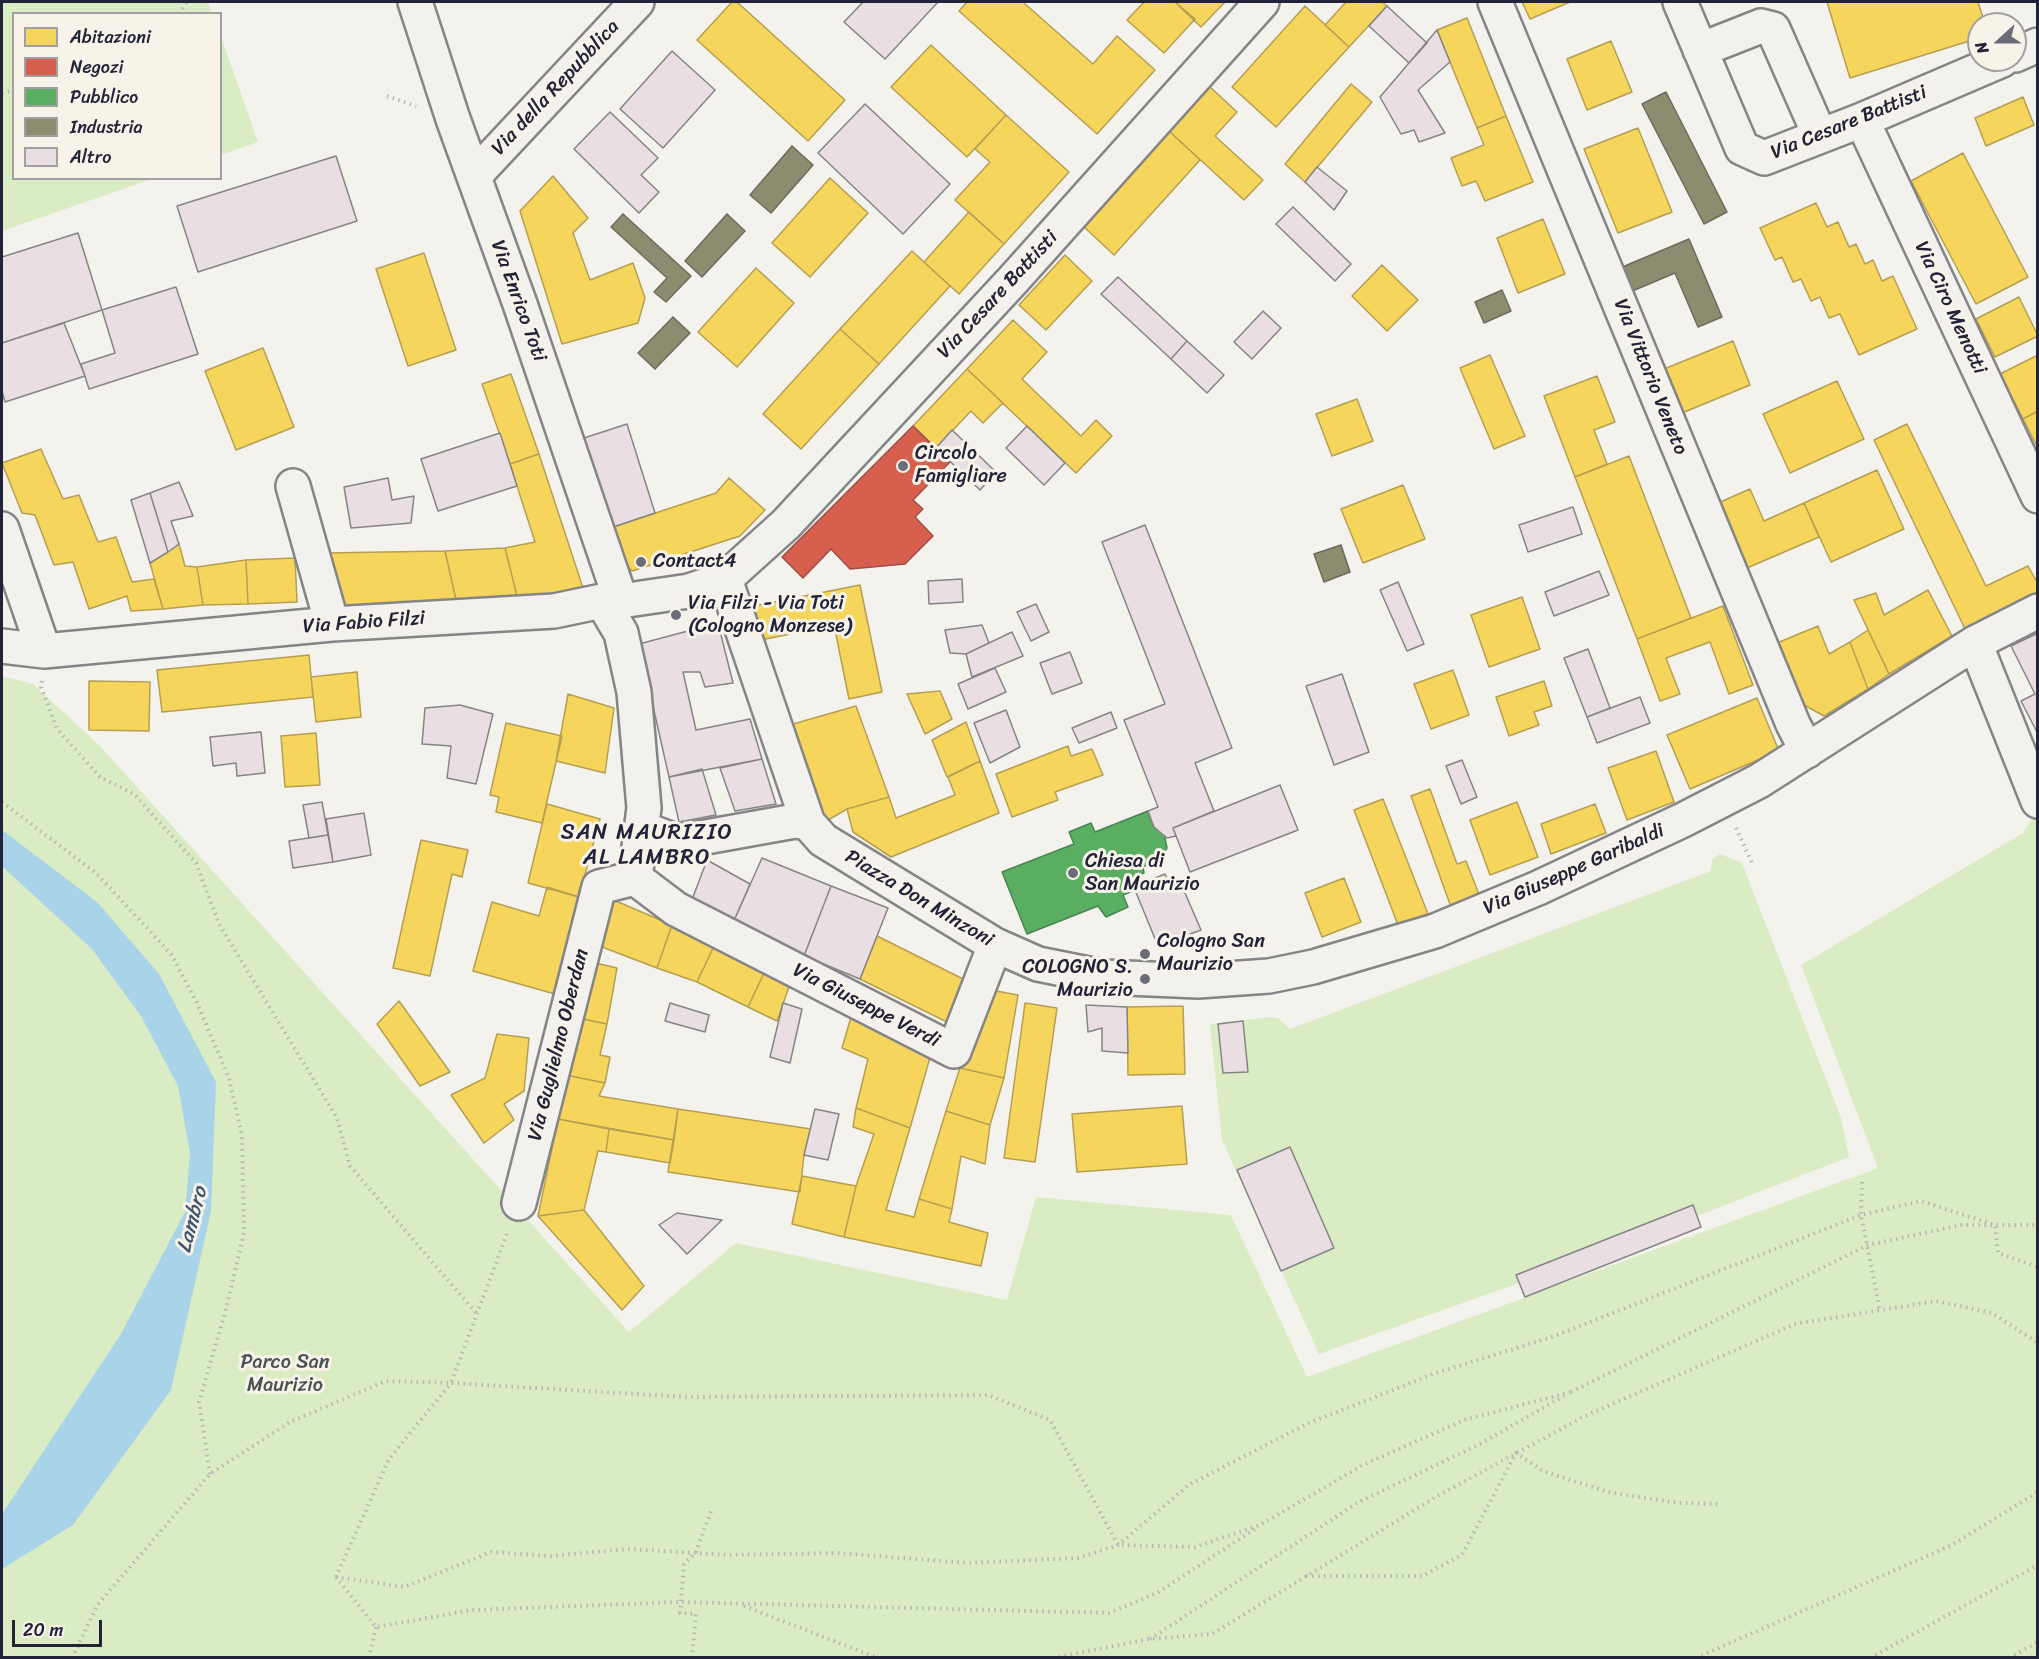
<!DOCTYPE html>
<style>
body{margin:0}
#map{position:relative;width:2039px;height:1659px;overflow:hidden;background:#f4f2ec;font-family:Sriracha,sans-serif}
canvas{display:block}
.frame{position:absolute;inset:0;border:3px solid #22223b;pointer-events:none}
.legend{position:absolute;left:12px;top:12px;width:210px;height:168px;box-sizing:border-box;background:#f7f3e8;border:2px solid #a29fa3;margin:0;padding:8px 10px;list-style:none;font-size:18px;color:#22223b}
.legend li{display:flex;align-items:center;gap:12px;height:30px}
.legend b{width:30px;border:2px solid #a29fa3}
.north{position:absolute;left:1967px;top:12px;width:60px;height:60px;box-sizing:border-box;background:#f7f3e8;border:2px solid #a29fa3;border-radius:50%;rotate:249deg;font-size:16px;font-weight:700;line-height:24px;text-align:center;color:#22223b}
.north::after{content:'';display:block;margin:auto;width:21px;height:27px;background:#6c6b79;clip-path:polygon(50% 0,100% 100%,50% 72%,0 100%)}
.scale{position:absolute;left:12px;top:1620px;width:90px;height:27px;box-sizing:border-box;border:3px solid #22223b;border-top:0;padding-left:8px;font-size:18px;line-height:21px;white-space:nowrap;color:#22223b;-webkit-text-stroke:4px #f7f3e8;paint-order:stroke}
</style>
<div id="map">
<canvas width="2039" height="1659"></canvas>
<div class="frame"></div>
<ul class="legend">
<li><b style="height:16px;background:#f6d55c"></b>Abitazioni</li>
<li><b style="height:16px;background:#d6604d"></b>Negozi</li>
<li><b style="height:16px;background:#5aae61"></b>Pubblico</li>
<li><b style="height:16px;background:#8c8c6e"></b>Industria</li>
<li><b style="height:16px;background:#e9dee2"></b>Altro</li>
</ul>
<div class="north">N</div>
<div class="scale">20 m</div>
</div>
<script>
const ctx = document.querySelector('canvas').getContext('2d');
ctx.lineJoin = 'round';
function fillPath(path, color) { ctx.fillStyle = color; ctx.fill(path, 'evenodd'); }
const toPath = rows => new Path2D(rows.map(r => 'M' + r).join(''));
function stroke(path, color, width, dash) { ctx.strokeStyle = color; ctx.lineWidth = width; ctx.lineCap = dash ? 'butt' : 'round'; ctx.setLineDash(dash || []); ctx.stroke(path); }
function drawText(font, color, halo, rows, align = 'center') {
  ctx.font = font + ' Sriracha,sans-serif'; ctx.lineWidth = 6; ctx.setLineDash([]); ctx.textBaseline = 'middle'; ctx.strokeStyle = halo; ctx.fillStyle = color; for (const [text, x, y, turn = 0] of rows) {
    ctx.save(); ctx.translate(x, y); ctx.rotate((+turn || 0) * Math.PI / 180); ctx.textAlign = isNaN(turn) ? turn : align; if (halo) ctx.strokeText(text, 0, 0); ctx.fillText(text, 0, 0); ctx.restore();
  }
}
fillPath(toPath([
 [2,2,208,2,212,13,14,14,14,178,152,179,2,231],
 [221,37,258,142,221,155,220,155],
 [2,676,33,684,100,746,629,1332,736,1243,1007,1300,1036,1197,1231,1215,1307,1377,1524,1298,1519,1283,1319,1354,1222,1140,1210,1024,1271,1017,1278,1018,1290,1029,1711,871,1712,860,1720,854,1742,863,1841,1118,1849,1157,1697,1216,1701,1227,1536,1293,1878,1168,1801,965,2023,833,2037,811,2037,1657,2,1657]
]), '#daecc3');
fillPath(toPath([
 [2,830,97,902,159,974,216,1082,211,1211,171,1390,73,1525,2,1569,2,1514,121,1334,185,1212,190,1153,178,1086,141,1016,92,949,2,866]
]), '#a8d3e8');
const homes = toPath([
 [732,2,737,2,845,100,808,141,697,40,732,2],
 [967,2,1023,2,1093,64,1117,36,1155,70,1097,134,959,11,967,2],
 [1144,2,1175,2,1195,19,1164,53,1127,20,1144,2],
 [1175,2,1225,2,1201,27,1175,2],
 [1346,2,1382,2,1387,6,1349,47,1325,25,1346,2],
 [1522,2,1570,2,1530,19,1522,2],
 [1827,2,1978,2,1985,24,1979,24,1979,38,1850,78,1827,2],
 [1305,6,1349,47,1276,127,1232,87,1305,6],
 [1467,18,1506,116,1477,128,1437,30,1467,18],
 [1611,41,1632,92,1587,110,1567,59,1611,41],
 [931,45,1006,115,967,157,891,87,931,45],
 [1351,84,1372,102,1305,182,1285,164,1351,84],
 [1209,86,1237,112,1215,136,1263,180,1244,200,1169,131,1209,86],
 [2023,97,2034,125,1986,146,1975,118,2023,97],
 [1006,115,1069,172,1004,244,955,200,990,162,975,149,1006,115],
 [1506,116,1533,182,1485,201,1476,181,1462,186,1451,158,1484,145,1477,128,1506,116],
 [1638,128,1672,212,1618,233,1584,149,1638,128],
 [1169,131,1200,160,1114,255,1083,226,1169,131],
 [1963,153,2028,277,1976,304,1911,181,1963,153],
 [553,176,588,218,573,233,590,280,633,263,645,298,638,323,562,344,520,211,553,176],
 [830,178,868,213,810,277,772,243,830,178],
 [1816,203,1827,227,1838,222,1849,247,1856,244,1865,264,1873,260,1882,281,1893,276,1917,329,1859,355,1840,314,1829,318,1820,297,1811,301,1801,279,1793,282,1782,257,1775,260,1760,228,1816,203],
 [969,212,1004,244,959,294,924,262,969,212],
 [1543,219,1565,274,1518,293,1497,238,1543,219],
 [912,251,950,286,879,364,840,329,912,251],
 [424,253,456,350,408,366,376,269,424,253],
 [1065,255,1092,281,1046,330,1019,305,1065,255],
 [1382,265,1418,300,1387,331,1352,296,1382,265],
 [756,268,794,303,737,367,698,332,756,268],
 [2019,297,2038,336,1995,357,1976,319,2019,297],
 [1013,320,1047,352,1022,379,1081,436,1096,420,1112,436,1076,473,967,369,1013,320],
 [840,329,879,364,801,449,763,414,840,329],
 [1733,341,1750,385,1682,413,1664,369,1733,341],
 [263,348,294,427,236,450,205,371,263,348],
 [1490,355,1525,436,1494,449,1460,368,1490,355],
 [2038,355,2038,411,2023,419,2000,374,2038,355],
 [967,369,1003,403,983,423,971,411,936,448,913,426,967,369],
 [511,374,539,454,510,464,482,384,511,374],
 [1597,376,1615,422,1594,430,1607,464,1575,477,1544,396,1597,376],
 [1837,381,1864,439,1790,473,1763,414,1837,381],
 [1357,399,1373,441,1332,456,1316,414,1357,399],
 [2038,411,2038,448,2023,419,2038,411],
 [1907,424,1986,586,2028,566,2038,584,2038,599,1967,633,1874,440,1907,424],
 [41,449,63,499,79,495,98,542,116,537,132,582,154,579,163,609,131,611,127,596,89,609,73,562,54,565,35,515,22,513,2,463,41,449],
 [539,454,584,591,517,596,505,548,535,542,510,464,539,454],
 [1629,456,1691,618,1637,639,1575,477,1629,456],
 [1877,470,1904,529,1831,562,1804,503,1877,470],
 [729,478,765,510,740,536,632,571,623,562,613,527,716,493,729,478],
 [1403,485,1425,539,1363,563,1341,509,1403,485],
 [1750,489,1764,521,1804,503,1819,537,1747,568,1718,503,1750,489],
 [179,544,185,566,197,567,203,605,163,609,150,563,179,544],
 [505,548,517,596,457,604,445,551,505,548],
 [445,551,457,604,336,607,324,553,445,551],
 [295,558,297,602,248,604,246,560,295,558],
 [246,560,248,604,203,605,197,567,246,560],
 [860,585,882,692,849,699,834,625,761,640,754,606,860,585],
 [1928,590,1952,636,1889,674,1854,600,1876,593,1884,615,1928,590],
 [1522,597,1540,649,1489,667,1471,615,1522,597],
 [1723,606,1753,685,1729,694,1710,642,1666,658,1680,694,1660,701,1637,639,1723,606],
 [1818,626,1829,654,1850,642,1868,689,1824,716,1797,701,1777,643,1818,626],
 [1868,630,1889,674,1868,689,1850,642,1868,630],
 [309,655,313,697,162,712,157,670,309,655],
 [1453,670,1469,715,1431,729,1414,684,1453,670],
 [357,672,361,717,316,722,311,677,357,672],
 [89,681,150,682,149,731,89,730,89,681],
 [1544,681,1552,706,1534,712,1539,725,1509,736,1496,697,1544,681],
 [940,691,952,719,925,734,907,694,940,691],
 [568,694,614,708,605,773,556,761,568,694],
 [1757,698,1779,751,1690,789,1667,735,1757,698],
 [856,706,889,797,847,809,823,823,793,724,856,706],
 [966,722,980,761,947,777,932,740,966,722],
 [506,723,562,736,542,823,496,812,499,797,490,795,506,723],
 [316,733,320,785,285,787,281,736,316,733],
 [1068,746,1071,756,1092,749,1103,775,1055,792,1058,800,1012,817,996,774,1068,746],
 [1656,751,1674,802,1627,820,1608,768,1656,751],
 [980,761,999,813,891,857,853,832,847,809,889,797,896,818,955,795,948,777,980,761],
 [1430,789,1457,864,1466,861,1480,897,1451,907,1411,796,1430,789],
 [1383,799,1428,914,1398,925,1354,810,1383,799],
 [1517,802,1538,857,1490,875,1470,820,1517,802],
 [547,804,600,819,579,897,528,883,547,804],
 [1595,804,1606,833,1551,854,1541,824,1595,804],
 [421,840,468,850,462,877,452,874,430,976,393,968,421,840],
 [1344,878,1361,922,1322,937,1305,893,1344,878],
 [547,887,579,897,555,994,473,971,492,902,539,916,547,887],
 [609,898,672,925,657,968,597,945,609,898],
 [672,925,714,946,697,982,657,968,672,925],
 [877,936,969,982,949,1023,860,979,877,936],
 [714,946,765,971,748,1007,697,982,714,946],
 [591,962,617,968,607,1024,578,1018,591,962],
 [765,971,790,984,777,1021,748,1007,765,971],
 [985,989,1018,995,1004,1078,960,1068,985,989],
 [399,1001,450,1072,420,1086,377,1024,399,1001],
 [1025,1003,1057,1008,1035,1162,1004,1158,1025,1003],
 [1183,1006,1185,1074,1128,1075,1127,1007,1183,1006],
 [851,1017,931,1054,910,1128,856,1108,868,1059,842,1048,851,1017],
 [578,1018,607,1024,600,1055,610,1057,605,1083,566,1075,578,1018],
 [497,1034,529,1038,524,1091,504,1104,514,1120,484,1143,451,1095,485,1078,497,1034],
 [960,1068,1004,1078,990,1125,946,1111,960,1068],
 [566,1075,605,1083,599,1096,678,1109,674,1140,558,1119,566,1075],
 [1182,1106,1187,1164,1077,1172,1072,1114,1182,1106],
 [856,1108,910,1128,886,1210,914,1217,919,1199,952,1209,949,1222,988,1233,981,1266,844,1237,856,1186,874,1134,853,1127,856,1108],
 [678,1109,811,1129,804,1155,800,1192,668,1172,678,1109],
 [946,1111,990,1125,985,1164,961,1156,952,1209,919,1199,946,1111],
 [558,1119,609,1129,606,1152,598,1151,584,1210,538,1216,558,1119],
 [609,1129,674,1140,670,1163,606,1152,609,1129],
 [802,1176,856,1186,844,1237,792,1224,802,1176],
 [584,1210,644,1286,622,1310,538,1216,584,1210]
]);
fillPath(homes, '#f6d55c');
stroke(homes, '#b69f52', 1.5);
const shops = toPath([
 [913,426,950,462,913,500,923,509,915,517,933,536,905,564,850,569,831,549,803,578,782,557,913,426]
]);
fillPath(shops, '#d6604d');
stroke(shops, '#a04d48', 1.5);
const public = toPath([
 [1148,811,1154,827,1164,833,1167,848,1162,857,1143,867,1144,873,1135,877,1138,885,1135,890,1123,895,1128,907,1106,917,1098,906,1027,934,1002,872,1074,844,1069,832,1091,823,1095,832,1148,811]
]);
fillPath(public, '#5aae61');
stroke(public, '#498456', 1.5);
const industry = toPath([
 [1666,92,1727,212,1704,224,1642,104,1666,92],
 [792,146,813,165,771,213,750,195,792,146],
 [623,214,691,276,666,302,654,292,667,278,611,227,623,214],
 [727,214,745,231,702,277,685,261,727,214],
 [1689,239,1722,317,1698,327,1675,273,1630,292,1620,268,1689,239],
 [1502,290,1511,311,1484,323,1475,302,1502,290],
 [673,317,690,333,655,369,638,353,673,317],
 [1341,545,1350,572,1324,582,1314,554,1341,545]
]);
fillPath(industry, '#8c8c6e');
stroke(industry, '#6c6c5f', 1.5);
const building = toPath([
 [863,2,938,2,885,59,844,22,863,2],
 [1387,6,1427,43,1409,63,1369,26,1387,6],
 [1437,30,1450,62,1418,90,1445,133,1419,142,1414,130,1401,134,1380,97,1437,30],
 [672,51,715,90,663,148,620,109,672,51],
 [865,104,950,184,903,234,818,153,865,104],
 [610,112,658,158,641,175,659,192,639,213,574,149,610,112],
 [336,156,357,221,198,272,177,206,336,156],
 [1317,167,1347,191,1334,210,1305,182,1317,167],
 [1293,207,1351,264,1335,281,1276,224,1293,207],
 [78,233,102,310,2,343,2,257,78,233],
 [1118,277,1187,341,1171,359,1101,294,1118,277],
 [176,287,198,354,89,389,81,364,115,353,102,310,176,287],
 [1263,311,1281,328,1252,359,1234,342,1263,311],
 [64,323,85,376,5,402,2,391,2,343,64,323],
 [1187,341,1224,375,1207,393,1171,359,1187,341],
 [627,424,655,513,613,527,584,438,627,424],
 [1027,426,1065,463,1044,485,1006,448,1027,426],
 [952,430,996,472,980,490,936,448,952,430],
 [500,433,517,486,438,511,421,459,500,433],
 [388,478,392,500,414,496,411,523,351,528,344,487,388,478],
 [179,482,193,516,171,521,179,544,168,552,150,493,179,482],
 [150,493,168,552,150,563,131,500,150,493],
 [1573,507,1582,534,1528,552,1519,525,1573,507],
 [1145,525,1232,748,1195,763,1214,811,1173,828,1176,836,1167,838,1154,827,1148,811,1158,807,1124,720,1165,704,1102,542,1145,525],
 [1599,571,1609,595,1554,616,1545,592,1599,571],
 [962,579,963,602,929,604,928,581,962,579],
 [1398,582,1424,644,1407,651,1380,590,1398,582],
 [1036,604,1049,632,1031,641,1017,612,1036,604],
 [718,623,733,683,705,687,700,672,683,672,696,730,750,719,762,759,669,777,639,644,718,623],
 [982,625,989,643,966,654,950,653,945,630,982,625],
 [1012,632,1023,656,972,677,966,654,1012,632],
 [2038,633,2038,734,2021,701,2035,694,2011,646,2038,633],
 [1588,649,1610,708,1587,717,1564,658,1588,649],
 [1070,652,1082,683,1052,694,1040,663,1070,652],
 [995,668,1006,692,968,709,958,684,995,668],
 [1342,674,1369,752,1334,765,1306,686,1342,674],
 [1640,697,1650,723,1597,743,1587,717,1640,697],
 [460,705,493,714,476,784,447,778,451,746,422,744,425,708,460,705],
 [1006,710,1020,747,990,763,974,723,1006,710],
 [1111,712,1117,728,1079,743,1072,728,1111,712],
 [261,732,265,773,237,776,236,763,213,766,210,737,261,732],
 [762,759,776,804,735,811,720,768,762,759],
 [1462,760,1477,797,1461,804,1446,766,1462,760],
 [702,769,716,815,679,822,669,777,702,769],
 [1280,785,1298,830,1190,872,1173,828,1280,785],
 [322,802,328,835,309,838,303,805,322,802],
 [364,813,371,855,333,862,326,819,364,813],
 [328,835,333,862,293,868,289,841,328,835],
 [762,858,831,886,804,956,733,923,762,858],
 [707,860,750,884,733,923,690,905,707,860],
 [1165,874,1172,890,1182,886,1201,930,1158,946,1135,890,1138,885,1165,874],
 [831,886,888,908,860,979,804,956,831,886],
 [670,1003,709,1015,705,1032,665,1021,670,1003],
 [783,1003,802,1009,790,1063,770,1057,783,1003],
 [1086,1005,1127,1007,1128,1053,1102,1051,1102,1028,1088,1032,1086,1005],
 [1243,1021,1248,1072,1223,1073,1218,1024,1243,1021],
 [815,1109,839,1114,828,1160,804,1155,815,1109],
 [1290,1147,1334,1248,1281,1271,1237,1170,1290,1147],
 [1693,1205,1701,1227,1525,1297,1516,1275,1693,1205],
 [677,1213,722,1220,687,1254,659,1225,677,1213]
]);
fillPath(building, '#e9dee2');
stroke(building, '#858486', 1.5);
const minor = toPath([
 [415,2,453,119,520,304,621,601],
 [1495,2,1793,724,1807,751],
 [1680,2,1742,148,1764,158,1862,120,2002,60],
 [1700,50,1761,26,1773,29,1820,136],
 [2015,55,2038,45],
 [1862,120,2038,496],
 [475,175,637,2],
 [293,486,332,624],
 [2,529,44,651],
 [725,579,808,823,823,840,995,945,1038,964,1103,977,1198,981,1269,976,1313,967,1435,931,1538,888,1683,820,1759,781,1975,643,2038,611],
 [1975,643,2038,801],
 [2,646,44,651,332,624,554,611,602,601,621,601,689,591,725,579,786,524,1013,280,1262,2],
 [641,828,678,842,795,821,808,823],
 [635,878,676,909,954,1051,995,945],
 [519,1203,599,887,635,878,644,808,634,692,621,633,602,601]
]);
stroke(minor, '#858486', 38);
stroke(toPath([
 [179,14,187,2],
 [2,93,14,90],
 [387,96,416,106],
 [42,681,41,687,57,729,100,777,134,794,196,863,219,924,337,1118,350,1166,477,1314],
 [2,802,96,873,171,954,197,1003,229,1078,242,1135,244,1233,225,1313,199,1402,210,1474],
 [1736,828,1753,865],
 [1862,1182,1861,1215,1880,1310],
 [1571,1392,1868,1245,1961,1225,2038,1225],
 [1306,1576,1422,1576,1462,1555,1516,1453,1543,1471,1608,1492,1678,1503,1721,1504],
 [336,1577,404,1587,491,1552,551,1556,628,1549,728,1555,839,1553,966,1563,1078,1558,1118,1545,1190,1484,1309,1423,1436,1373,1552,1337,1861,1215,1921,1201,1995,1225,1998,1253,2038,1267],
 [336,1577,389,1459,451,1383,689,1397,988,1395,1050,1420,1118,1545,1195,1547,1260,1525,1365,1464,1464,1420,1571,1392],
 [336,1577,376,1627,472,1610,680,1602,1109,1613,1157,1593,1255,1529],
 [744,1606,878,1658],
 [1150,1639,1357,1503,1480,1444,1564,1396],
 [72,1658,98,1604,210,1474,290,1422,386,1381,451,1383,508,1231],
 [369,1658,376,1627],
 [692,1658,696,1614,680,1613,684,1564,696,1552,711,1511],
 [1053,1658,1149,1639,1212,1634,1439,1495,1585,1416,1795,1324,1936,1301,1992,1313,2038,1343],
 [1696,1658,1952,1545,2038,1492],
 [1870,1658,2038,1565],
 [2009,1658,2038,1642]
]), '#b8b6b6', 4, [1.5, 4.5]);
stroke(minor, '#f2f1ed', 33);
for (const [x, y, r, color] of [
 [903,466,6,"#6c6b79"],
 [641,562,6,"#6c6b79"],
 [676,615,6,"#6c6b79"],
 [1073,873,6,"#6c6b79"],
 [1145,954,6,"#6c6b79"],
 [1145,979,6,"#6c6b79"]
]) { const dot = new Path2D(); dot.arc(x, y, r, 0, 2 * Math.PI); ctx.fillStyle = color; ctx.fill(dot); stroke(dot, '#f7f3e8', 2); }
drawText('20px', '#22223b', '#f7f3e8', [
 ["Via della Repubblica",556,88,-47],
 ["Via Cesare Battisti",1849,123,-22],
 ["Via Cesare Battisti",998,295,-47],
 ["Via Enrico Toti",518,301,70],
 ["Via Ciro Menotti",1950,308,65],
 ["Via Vittorio Veneto",1650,377,68],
 ["Via Fabio Filzi",364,623,-4],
 ["Via Giuseppe Garibaldi",1574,870,-24],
 ["Piazza Don Minzoni",919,899,31],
 ["Via Giuseppe Verdi",866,1006,27],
 ["Via Guglielmo Oberdan",559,1045,-76]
]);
drawText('20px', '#22223b', '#f7f3e8', [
 ["Circolo",915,454],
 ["Famigliare",915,477],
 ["Contact4",653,562],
 ["Via Filzi - Via Toti",688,604],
 ["(Cologno Monzese)",688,627],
 ["Chiesa di",1085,862],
 ["San Maurizio",1085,885],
 ["Cologno San",1157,942],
 ["Maurizio",1157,965],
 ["COLOGNO S.",1133,968,"right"],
 ["Maurizio",1133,991,"right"]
], 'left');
drawText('20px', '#4a5354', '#f7f3e8', [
 ["Parco San",285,1363],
 ["Maurizio",285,1386]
]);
drawText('italic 21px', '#40536f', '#f7f3e8', [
 ["Lambro",193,1220,-75]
]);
ctx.letterSpacing = '1.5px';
drawText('22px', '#22223b', '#f7f3e8', [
 ["SAN MAURIZIO",647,833],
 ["AL LAMBRO",647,858]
]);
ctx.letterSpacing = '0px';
</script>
